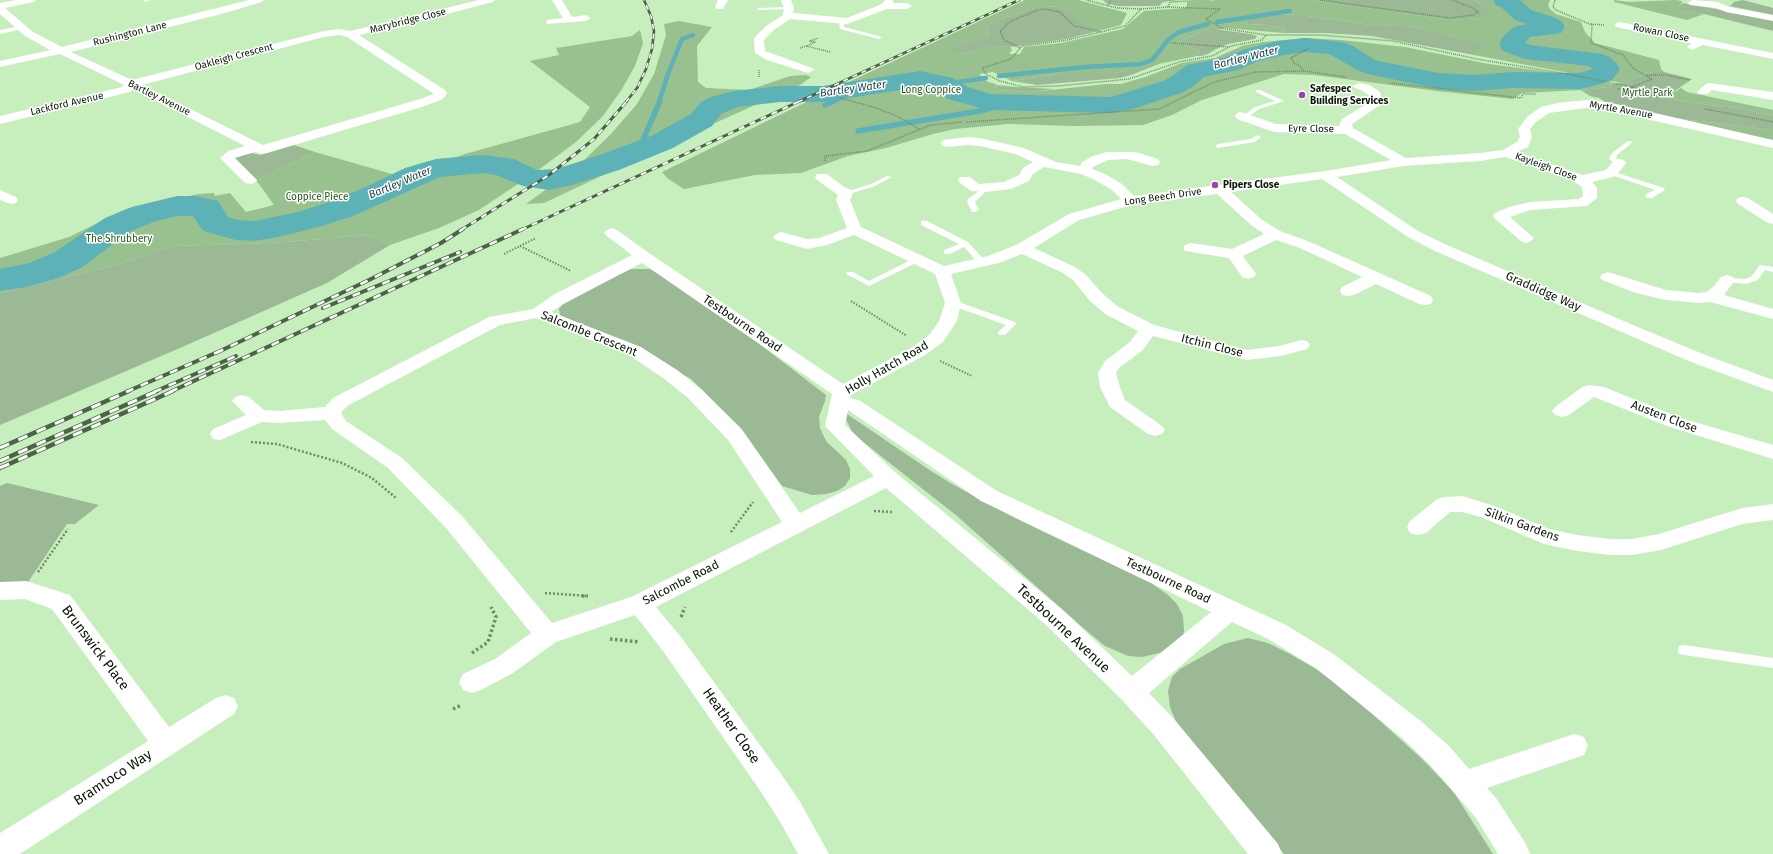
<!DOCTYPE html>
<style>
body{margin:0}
canvas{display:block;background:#c6efbd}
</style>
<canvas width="1773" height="854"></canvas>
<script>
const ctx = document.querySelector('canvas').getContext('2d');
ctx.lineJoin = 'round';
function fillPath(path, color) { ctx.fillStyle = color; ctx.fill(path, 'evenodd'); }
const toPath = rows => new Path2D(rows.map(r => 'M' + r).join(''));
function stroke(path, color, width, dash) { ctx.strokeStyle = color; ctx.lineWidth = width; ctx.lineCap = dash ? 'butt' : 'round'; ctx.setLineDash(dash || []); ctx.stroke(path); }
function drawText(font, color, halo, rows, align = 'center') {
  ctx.font = font + ' "Fira Sans",sans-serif'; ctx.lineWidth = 3; ctx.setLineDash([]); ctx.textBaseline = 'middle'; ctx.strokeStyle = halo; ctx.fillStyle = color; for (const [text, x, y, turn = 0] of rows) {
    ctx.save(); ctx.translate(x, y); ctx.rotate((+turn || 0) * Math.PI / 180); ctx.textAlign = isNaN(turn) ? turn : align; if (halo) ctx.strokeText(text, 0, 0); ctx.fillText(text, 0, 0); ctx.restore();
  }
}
fillPath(toPath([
 [1103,0,1179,0,1163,2,1159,6,1117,6,1106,3],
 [1312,0,1473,0,1485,6,1492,14,1480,18,1451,20],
 [1743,0,1773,8,1773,15,1730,6,1734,2],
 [1682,3,1773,19,1773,31,1704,14,1677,10],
 [1041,6,1058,7,1074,14,1080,22,1102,30,1067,39,1010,47,996,46,955,55,950,48,989,35,988,25,1015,14],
 [1267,14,1300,15,1378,26,1394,25,1414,27,1485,44,1474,55,1372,36,1326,33,1284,33,1286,29,1268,25,1248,24,1244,21,1252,16],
 [1216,29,1250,34,1257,36,1255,39,1228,44,1216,49,1208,54,1201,56,1197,56,1200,51,1178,42,1197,34],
 [1164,62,1131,75,1120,78,1037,85,1012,81,1065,73,1115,73],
 [1661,69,1664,72,1692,79,1666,97,1679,101,1742,109,1773,116,1773,130,1666,117,1608,104,1599,98,1590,96,1581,90,1609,87,1612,84,1622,83],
 [996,85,1016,87,1054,89,1031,92,995,90],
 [294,145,315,152,256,180,234,158,243,154,252,153,260,155],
 [368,235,390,245,327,283,180,348,0,425,0,293,116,265,172,246,274,243],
 [633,269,650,269,658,273,753,339,826,395,825,401,819,417,820,428,826,441,846,460,850,469,850,478,845,486,837,491,826,494,812,495,782,486,741,428,691,379,672,368,560,315,559,309,562,305,627,270],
 [847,414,931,471,952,484,1017,519,1151,583,1168,595,1177,604,1183,616,1184,631,1182,640,1164,652,1142,657,1128,656,1105,646,1081,626,957,516,853,434,846,419],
 [7,483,99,505,75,524,67,524,28,582,0,583,0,486],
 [1248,638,1268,643,1290,654,1316,669,1348,692,1421,758,1453,791,1493,854,1284,854,1182,730,1176,722,1170,707,1168,691,1172,677,1180,669,1224,644]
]), '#9bb994');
fillPath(toPath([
 [1025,0,1078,0,1127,13,1121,25,1102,30,1079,22,1074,14,1058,7,1041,6,1015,14,988,25,989,35,951,48,955,55,996,46,1010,47,1012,50,1009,54,1020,54,1024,47,1062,43,1123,29,1144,11,1185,8,1187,5,1187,2,1220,0,1312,0,1451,20,1480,18,1491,14,1485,6,1473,0,1550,0,1548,5,1550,9,1556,14,1581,22,1585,32,1595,43,1659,60,1661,69,1622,83,1474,55,1484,44,1414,27,1394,25,1378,26,1300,15,1267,14,1252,16,1244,21,1248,24,1268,25,1286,29,1284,33,1225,28,1197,34,1178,42,1200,51,1197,56,1115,73,1065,73,1012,81,993,72,979,74,988,82,996,84,995,90,1031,92,1107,84,1121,84,1145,77,1182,63,1215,58,1242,46,1263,42,1305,38,1341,40,1405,47,1489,64,1572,75,1612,84,1609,87,1581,90,1522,93,1513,99,1437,91,1314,75,1284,74,1202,100,1172,115,1143,125,1075,126,1008,124,955,129,933,134,886,148,848,156,801,173,755,175,684,189,667,178,662,172,823,94],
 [1614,0,1629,2,1676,0,1682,1,1678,10,1704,14,1687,20,1614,2],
 [679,21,712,27,697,46,698,82,706,88,749,90,790,76,806,75,811,77,800,85,686,136,544,203,526,204,578,166,610,135,637,104,654,74,666,35,664,24],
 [640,30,643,43,635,66,622,89,603,116,576,142,533,174,479,210,439,228,390,245,368,235,274,243,172,246,116,265,0,293,0,258,69,237,126,209,199,194,214,193,215,196,230,193,246,212,274,205,256,180,315,152,399,176,465,154,580,122,590,107,530,61,559,55,556,48,632,36],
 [1681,88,1687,92,1773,110,1773,116,1742,109,1679,101,1666,97],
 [1666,117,1773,130,1773,141]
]), '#98c18f');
stroke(toPath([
 [1217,22,1290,11],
 [999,76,1085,67,1141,64,1152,60,1169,39,1179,32,1208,24],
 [944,84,986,78],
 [659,102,668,74,682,39,693,35],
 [832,102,848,95,847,90]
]), '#5cb2b7', 4.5);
stroke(toPath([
 [825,105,834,101],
 [858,131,985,110,990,108,993,102],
 [652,146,643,140,660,101]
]), '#5cb2b7', 5.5);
fillPath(toPath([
 [1493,0,1520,0,1531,10,1556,18,1561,21,1565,26,1561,33,1530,37,1525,43,1530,45,1602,54,1610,57,1615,62,1619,67,1619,71,1611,81,1581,89,1512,88,1476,91,1439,89,1368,74,1357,70,1329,54,1305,52,1284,55,1258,61,1238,70,1204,77,1192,87,1181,93,1133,109,1111,113,988,110,948,99,935,90,920,87,823,102,780,102,737,107,721,114,712,126,673,148,619,170,572,185,549,190,523,186,496,175,482,173,440,177,353,216,322,226,278,237,254,241,236,240,203,231,193,216,177,216,156,221,129,232,81,268,56,279,22,288,0,291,0,269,30,263,55,252,105,218,132,207,177,196,195,196,218,201,228,217,238,220,254,221,298,212,329,202,366,187,405,168,436,159,482,155,514,159,537,170,556,169,597,156,651,136,691,114,701,102,711,97,734,91,780,86,823,86,920,71,953,78,968,87,990,94,1111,97,1163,81,1174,75,1187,65,1223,58,1243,50,1278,41,1305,38,1342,42,1353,46,1375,60,1383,62,1439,73,1476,75,1512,72,1580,73,1593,69,1589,66,1525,59,1503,51,1500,46,1500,42,1503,37,1514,27,1527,24,1515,20,1501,7,1496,5,1493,0]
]), '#5cb2b7');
stroke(toPath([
 [1086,0,1117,8,1141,9,1168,7,1220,9,1206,19,1221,28,1266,35,1321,35,1393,41,1482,60,1567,74,1632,87,1629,93],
 [1320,0,1450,18,1473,15,1478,12,1473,8,1452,0],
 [1555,0,1553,7,1556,10,1592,25,1591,43,1623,55,1634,69,1652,79,1632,87,1617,89],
 [1108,5,1111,0],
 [1168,7,1170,2,1210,0],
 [1141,9,1125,26,1068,40,1022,46,1011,59,982,68,986,74,1000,81,1023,87,1058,86,1129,79,1179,62,1212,56,1231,46,1262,40,1266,35],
 [1591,24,1604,25],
 [1171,43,1229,47],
 [807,46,815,42,810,41,818,38],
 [800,48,806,46,830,52],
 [1020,48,1004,40,1000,31,1011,21,1038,10,1046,9,1060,12,1074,26,1102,32],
 [759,70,759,77],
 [1304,71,1300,66,1294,63,1291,58,1309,48],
 [1647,75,1666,75,1690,80],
 [1390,83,1521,98,1523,94,1536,94],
 [1633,87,1659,98],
 [840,98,873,107,897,116,919,129],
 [1705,109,1773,122],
 [967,122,1159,109,1214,82,1256,72,1305,71,1346,77],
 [825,161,825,156,867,151,931,125,962,122]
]), '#6f8c69', 1.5, [1, 1]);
stroke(toPath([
 [520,246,536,238],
 [504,254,520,246,571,271],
 [851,301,907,336],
 [940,361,972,376]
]), '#6f8c69', 2, [1.5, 1.5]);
stroke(toPath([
 [251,442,277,444,342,463,372,478,396,498],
 [874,511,892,512],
 [731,532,753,502],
 [38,572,68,529],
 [545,593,588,596]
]), '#6f8c69', 2.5, [2, 2]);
stroke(toPath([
 [582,596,588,596],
 [681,617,685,607],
 [610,639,639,642],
 [472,653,488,642,496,617,491,607],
 [453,709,462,705]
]), '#6f8c69', 3.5, [2.5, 2.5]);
fillPath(toPath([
 [143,0,151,0,145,2,143,0],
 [789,7,791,9,759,10,757,9,759,8,789,7],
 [847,19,850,21,844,25,844,27,882,37,879,39,840,29,839,23,847,19],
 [21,26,23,29,0,34,0,30,21,26],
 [1256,90,1260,90,1284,101,1259,109,1247,118,1243,118,1243,116,1255,107,1275,101,1256,92,1256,90],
 [1258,135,1261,137,1255,142,1218,148,1215,146,1218,144,1251,139,1258,135],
 [1628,141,1633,142,1617,155,1616,158,1621,162,1621,164,1617,164,1610,160,1609,159,1612,153,1628,141],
 [1611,171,1664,188,1665,190,1652,198,1646,198,1646,194,1655,190,1609,174,1608,173,1611,171],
 [887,176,892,177,875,186,846,195,842,193,871,184,887,176],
 [986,186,990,188,988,189,975,202,979,210,975,212,972,212,967,202,969,198,986,186],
 [921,221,927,221,968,242,987,263,983,265,980,265,964,247,950,254,944,254,944,250,959,244,921,225,921,221],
 [915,258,918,258,922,260,869,286,846,274,847,272,853,272,869,281,915,258],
 [1760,265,1773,267,1773,272,1765,270,1758,280,1746,284,1727,282,1723,280,1727,278,1745,279,1752,276,1760,265],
 [953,300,1015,322,1016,324,1005,335,999,335,998,333,999,331,1006,325,950,305,949,303,953,300],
 [1684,645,1773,658,1773,668,1684,655,1679,654,1678,650,1679,646,1684,645]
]), '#fff');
fillPath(toPath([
 [16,0,36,0,34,2,5,8,33,32,62,47,249,0,264,0,262,2,225,13,71,52,132,80,324,31,339,29,350,31,479,0,495,0,493,2,435,17,359,35,445,90,447,93,443,99,425,106,267,153,262,154,255,152,238,157,235,158,257,180,255,183,250,184,245,183,220,158,228,151,245,146,133,89,130,92,0,124,0,116,122,87,124,85,60,54,0,67,0,61,50,50,25,36,0,14,0,3,16,0],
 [339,35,347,37,434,94,417,100,263,145,142,85,324,37,339,35],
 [552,0,562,0,572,17,586,15,591,18,586,21,547,24,546,22,547,20,563,18,552,0],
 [718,0,728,0,723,9,717,9,715,7,718,0],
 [781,0,791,0,794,8,793,13,847,18,882,4,885,0,893,0,893,3,907,3,912,6,907,9,887,9,847,24,790,19,774,30,764,40,765,51,812,68,814,70,808,73,767,60,755,53,754,39,755,37,766,26,783,15,784,8,781,0],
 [1693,0,1718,2,1729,7,1773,15,1773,21,1726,12,1716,8,1690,5,1688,3,1690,1,1693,0],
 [1620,22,1773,53,1773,59,1703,45,1692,50,1687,47,1691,43,1616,27,1615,25,1616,23,1620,22],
 [1359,83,1369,85,1379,91,1381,94,1380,105,1352,124,1353,128,1406,158,1480,153,1503,150,1517,142,1520,137,1518,129,1528,116,1541,107,1557,103,1586,100,1607,102,1773,140,1773,148,1607,110,1586,108,1549,113,1536,122,1530,129,1532,137,1528,147,1517,152,1582,175,1606,170,1614,160,1619,159,1624,160,1626,163,1616,176,1592,182,1597,188,1597,198,1587,206,1530,210,1510,217,1534,238,1531,241,1526,243,1521,241,1495,219,1493,216,1495,213,1509,207,1530,202,1579,199,1583,196,1582,187,1568,178,1505,157,1480,161,1404,166,1337,177,1418,231,1447,245,1633,325,1703,354,1773,380,1773,392,1691,362,1435,251,1408,237,1322,179,1231,192,1261,219,1280,231,1310,242,1431,296,1433,300,1431,304,1425,305,1419,304,1376,284,1354,295,1348,296,1342,295,1340,291,1342,287,1362,277,1300,248,1276,240,1243,256,1256,274,1254,277,1248,279,1242,277,1229,258,1185,251,1183,248,1185,245,1191,243,1232,249,1264,234,1251,225,1217,194,1132,205,1079,220,1034,248,1075,267,1086,275,1101,292,1117,306,1154,325,1247,350,1279,346,1301,340,1307,341,1310,345,1307,349,1281,356,1247,360,1153,336,1143,350,1119,368,1116,373,1120,387,1125,400,1162,426,1165,430,1162,434,1155,436,1148,434,1110,407,1100,387,1098,373,1105,361,1130,342,1138,331,1105,314,1089,300,1074,281,1063,273,1022,254,999,263,951,274,961,303,957,321,943,342,925,355,851,395,850,398,859,400,997,491,1286,625,1335,655,1422,722,1450,747,1469,769,1574,734,1584,737,1588,746,1584,755,1487,788,1496,798,1526,844,1530,854,1498,854,1476,818,1430,765,1402,738,1317,669,1268,639,1232,622,1149,693,1174,719,1278,844,1282,854,1248,854,1154,735,1122,700,1046,625,886,488,656,607,681,637,779,771,799,800,829,854,798,854,779,820,759,789,663,651,635,615,556,642,513,673,481,690,472,693,463,690,459,682,463,674,495,659,531,633,446,528,388,468,332,429,325,420,279,423,262,422,220,440,213,439,210,434,213,429,246,415,232,401,235,397,242,395,249,397,264,410,279,411,325,407,333,398,489,317,533,309,553,295,632,255,607,236,604,233,607,230,612,228,617,230,649,253,843,384,913,347,930,334,939,321,945,303,935,274,854,235,827,245,807,249,776,240,773,237,776,234,781,232,807,239,819,238,847,228,836,200,838,195,817,180,815,177,817,174,827,174,844,187,851,190,853,193,850,200,861,227,944,266,988,256,1016,245,1069,214,1121,199,1112,190,1095,180,1081,174,1044,167,1033,174,1029,181,1011,189,986,192,971,191,960,183,958,180,960,177,970,177,979,184,1004,182,1019,175,1023,168,1033,162,1015,154,980,146,968,145,948,147,943,146,941,143,943,140,968,137,980,138,1024,148,1056,162,1080,166,1082,162,1093,156,1107,152,1136,152,1158,159,1160,162,1158,165,1153,166,1127,159,1108,160,1093,167,1092,169,1105,174,1122,184,1134,196,1325,171,1391,160,1345,134,1274,132,1237,119,1235,116,1237,113,1241,112,1276,124,1339,126,1342,119,1368,103,1369,95,1361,90,1355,88,1353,86,1359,83],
 [642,263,832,394,825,426,874,476,800,513,742,430,702,390,677,370,641,347,551,312,565,303,642,263],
 [536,318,629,355,663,378,688,398,728,440,782,522,631,597,552,623,462,516,402,458,346,421,341,413,347,406,500,325,536,318],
 [848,410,981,501,1211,612,1132,676,1064,611,896,473,845,425,848,410],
 [1710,83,1773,92,1773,100,1712,90,1707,94,1699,94,1697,92,1699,90,1706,84,1710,83],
 [0,190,16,197,18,200,16,203,11,204,0,200,0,190],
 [1743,197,1748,198,1773,214,1773,224,1768,223,1738,204,1736,201,1738,198,1743,197],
 [1608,272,1666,290,1699,293,1706,292,1713,287,1721,277,1727,275,1733,277,1735,280,1724,295,1773,309,1773,319,1710,302,1699,303,1666,300,1636,293,1602,280,1600,277,1602,274,1608,272],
 [1589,385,1604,387,1681,418,1773,445,1773,459,1667,426,1594,397,1569,415,1562,417,1555,415,1552,411,1555,407,1582,387,1589,385],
 [1463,496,1497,507,1549,529,1577,535,1610,539,1632,539,1659,534,1742,508,1773,504,1773,520,1742,524,1661,550,1632,555,1610,555,1577,551,1544,544,1481,517,1462,512,1450,512,1426,533,1418,535,1410,533,1407,527,1410,521,1436,500,1444,497,1463,496],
 [26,581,70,595,169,727,216,698,225,695,234,698,238,706,234,714,20,854,0,854,0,833,148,741,52,609,25,599,0,600,0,582,26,581]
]), '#fff');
const railFar3 = toPath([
 [626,102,637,88,646,69,652,49,654,31,651,16,644,0],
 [798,102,1019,0]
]);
const railFar2 = toPath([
 [461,230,549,175,594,139,627,101],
 [521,230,800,101]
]);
const railFar1 = toPath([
 [323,308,460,252],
 [216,353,371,279,441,243,463,229],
 [126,392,220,351],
 [154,392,236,356],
 [170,392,523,229]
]);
const rail = toPath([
 [0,448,129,391],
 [0,461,157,391],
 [0,468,173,391]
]);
stroke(railFar3, '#4b6346', 2.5);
stroke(railFar2, '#4b6346', 3);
stroke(railFar1, '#4b6346', 4);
stroke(rail, '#4b6346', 4.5);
stroke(railFar3, '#fff', 1.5, [5]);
stroke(railFar2, '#fff', 2, [6]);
stroke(railFar1, '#fff', 2.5, [8]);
stroke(rail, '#fff', 3, [10]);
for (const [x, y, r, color] of [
 [1302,95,4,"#9b43af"],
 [1215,185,4,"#9b43af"]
]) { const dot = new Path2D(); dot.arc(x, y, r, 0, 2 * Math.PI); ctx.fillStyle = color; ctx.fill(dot); stroke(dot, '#fff', 1.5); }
drawText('10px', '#091806', '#fff', [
 ["Marybridge Close",408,21,-14],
 ["Rowan Close",1661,33,12],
 ["Rushington Lane",130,34,-14],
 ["Oakleigh Crescent",234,57,-15],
 ["Bartley Avenue",159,98,26],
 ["Lackford Avenue",67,104,-13],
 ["Myrtle Avenue",1621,110,10],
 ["Eyre Close",1311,129,1],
 ["Kayleigh Close",1546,167,20],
 ["Long Beech Drive",1163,197,-8]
]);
drawText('bold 10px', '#091806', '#fff', [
 ["Safespec",1310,89],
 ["Building Services",1310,101],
 ["Pipers Close",1223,185]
], 'left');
drawText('10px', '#235815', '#fff', [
 ["Long Coppice",931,90],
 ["Myrtle Park",1647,93],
 ["Coppice Piece",317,197],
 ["The Shrubbery",119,239]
]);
drawText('italic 11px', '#1e4648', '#fff', [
 ["Bartley Water",1246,58,-14],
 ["Bartley Water",853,89,-8],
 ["Bartley Water",400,183,-23]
]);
drawText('12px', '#091806', '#fff', [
 ["Graddidge Way",1543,292,24],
 ["Testbourne Road",742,324,34],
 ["Salcombe Crescent",589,334,22],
 ["Itchin Close",1212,346,14],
 ["Holly Hatch Road",887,368,-30],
 ["Austen Close",1664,417,21],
 ["Silkin Gardens",1522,525,20],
 ["Testbourne Road",1168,581,25],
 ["Salcombe Road",681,583,-27]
]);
drawText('14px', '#091806', '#fff', [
 ["Testbourne Avenue",1063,629,43],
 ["Brunswick Place",95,648,53],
 ["Heather Close",731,726,55],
 ["Bramtoco Way",113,778,-33]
]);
</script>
